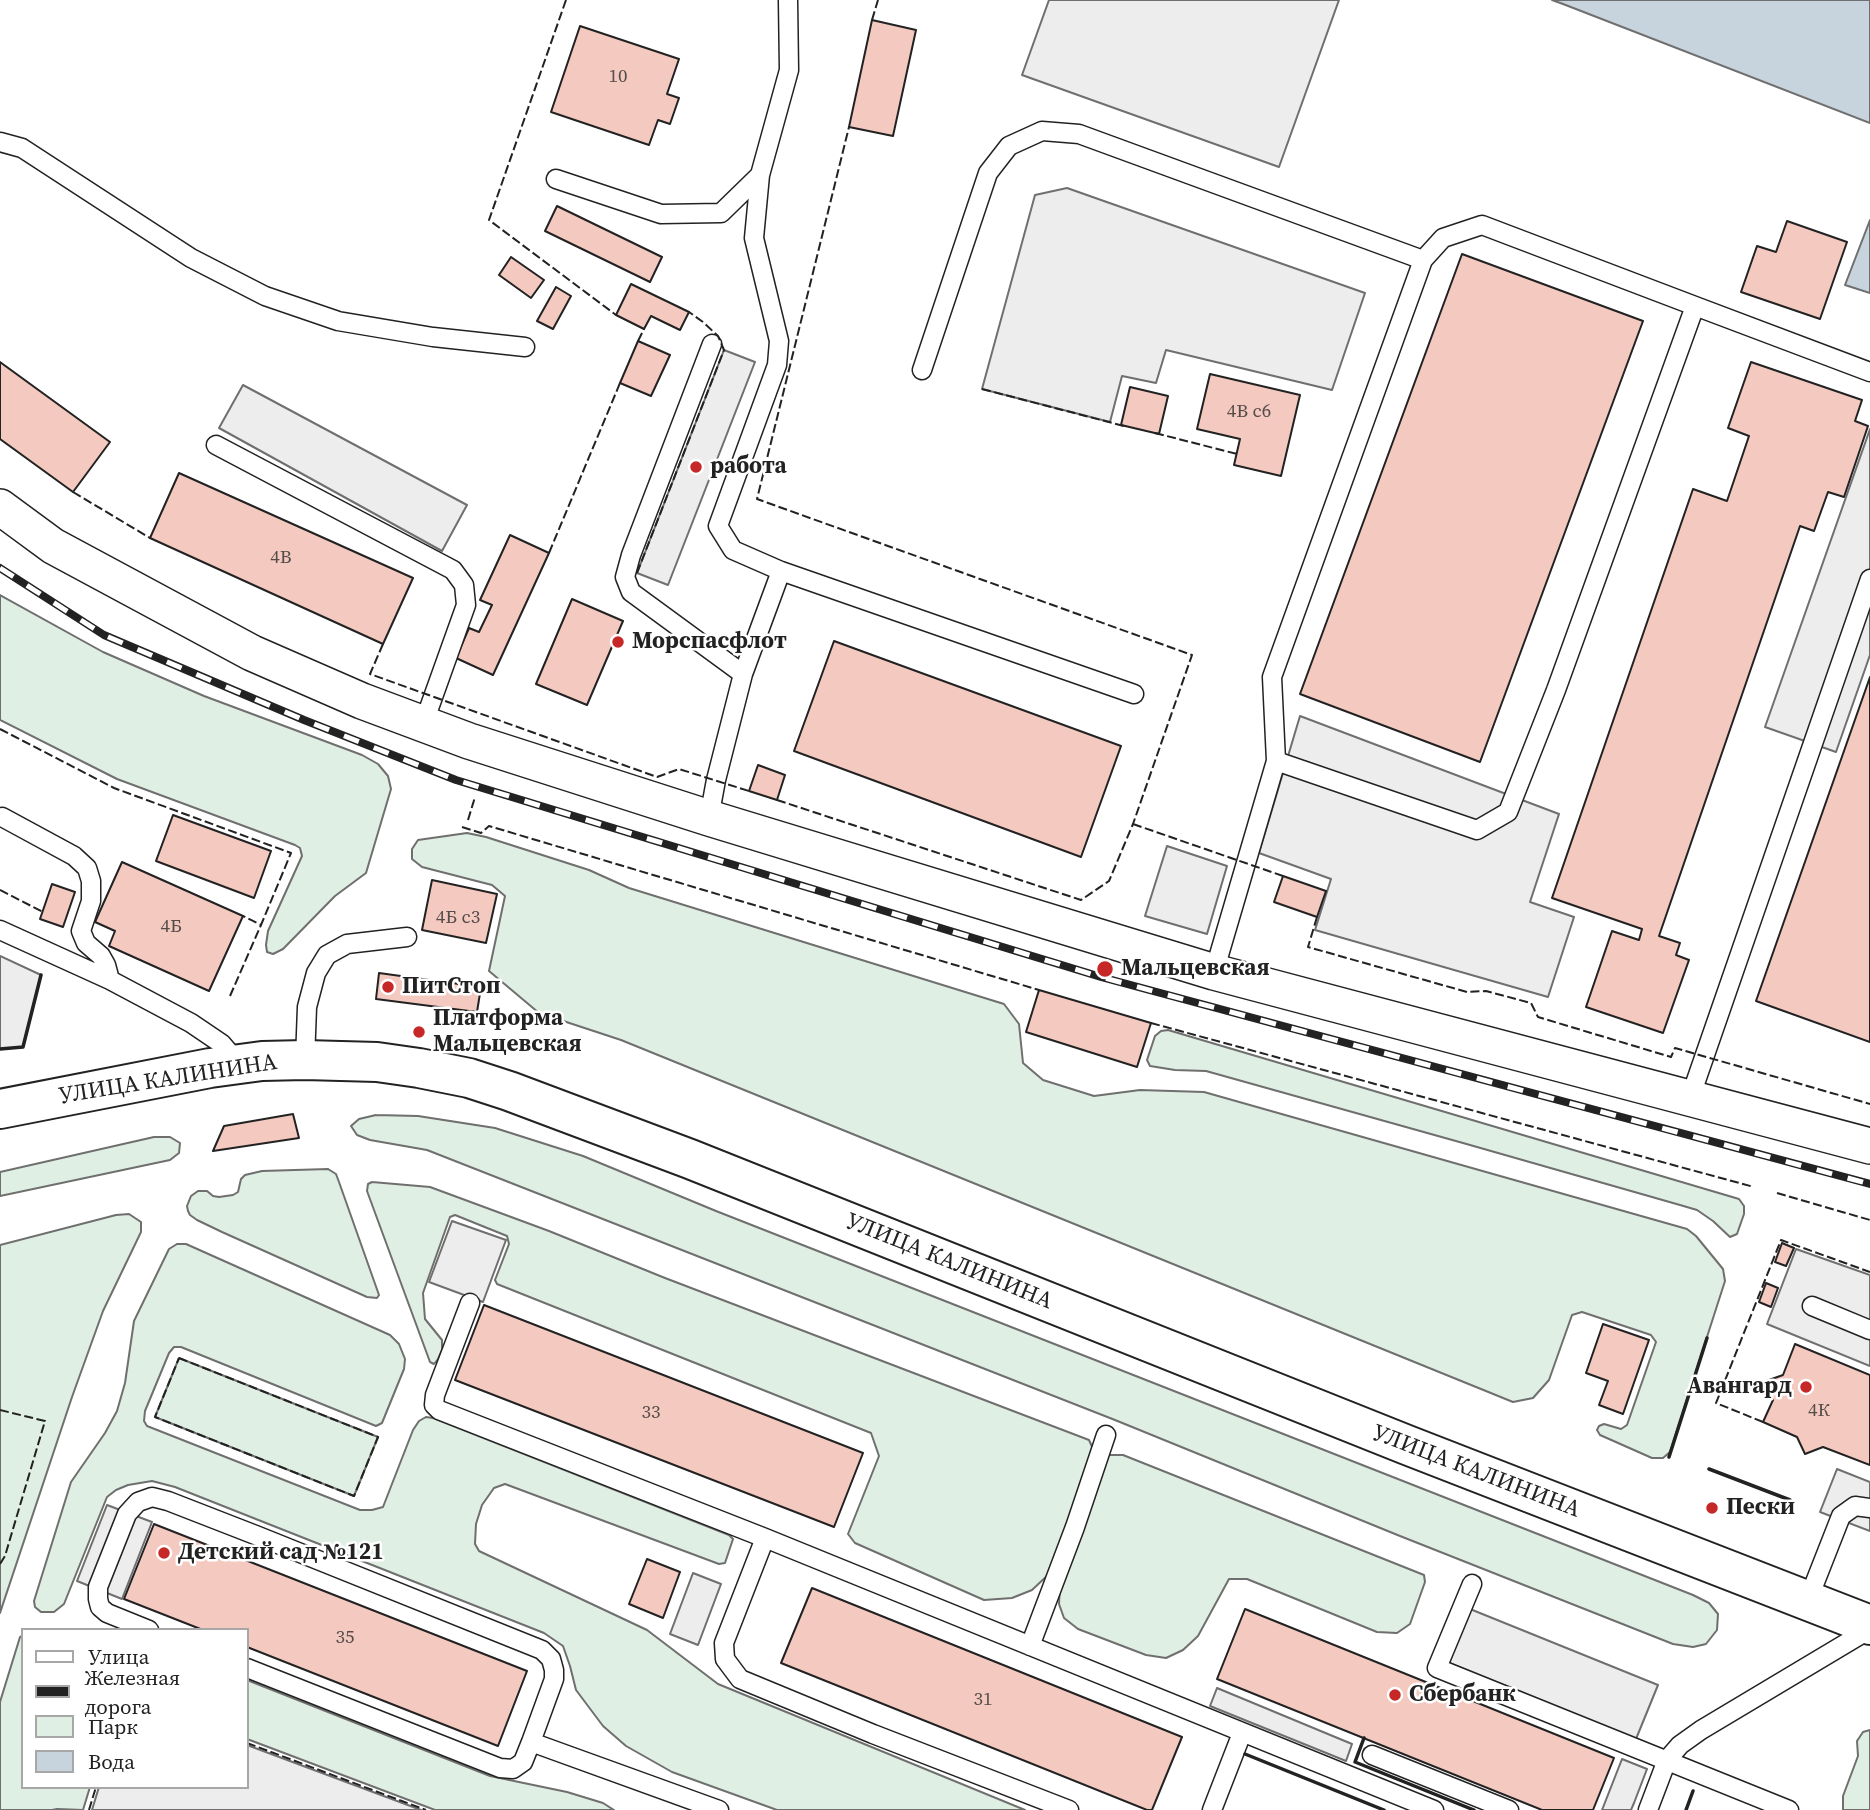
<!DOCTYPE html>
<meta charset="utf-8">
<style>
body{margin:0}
#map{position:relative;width:1870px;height:1810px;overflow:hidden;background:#fff;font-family:"Source Serif 4",serif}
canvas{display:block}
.legend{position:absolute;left:21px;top:1628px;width:228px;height:161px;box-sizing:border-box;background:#fff;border:2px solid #a7a7a7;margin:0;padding:9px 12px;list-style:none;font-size:21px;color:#222}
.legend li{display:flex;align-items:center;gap:14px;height:35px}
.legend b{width:35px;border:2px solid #a7a7a7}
</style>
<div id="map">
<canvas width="1870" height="1810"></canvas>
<ul class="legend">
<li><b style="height:9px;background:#fff"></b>Улица</li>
<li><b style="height:9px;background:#222"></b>Железная дорога</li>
<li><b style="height:19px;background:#e0efe3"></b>Парк</li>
<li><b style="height:19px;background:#c7d3dd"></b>Вода</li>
</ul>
</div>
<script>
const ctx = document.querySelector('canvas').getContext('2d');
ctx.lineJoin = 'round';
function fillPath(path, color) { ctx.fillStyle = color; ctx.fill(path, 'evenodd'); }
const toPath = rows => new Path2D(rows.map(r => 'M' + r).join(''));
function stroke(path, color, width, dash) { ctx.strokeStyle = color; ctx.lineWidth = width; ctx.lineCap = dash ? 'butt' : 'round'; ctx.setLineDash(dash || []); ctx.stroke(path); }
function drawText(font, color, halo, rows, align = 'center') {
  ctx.font = font + ' "Source Serif 4",serif'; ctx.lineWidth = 5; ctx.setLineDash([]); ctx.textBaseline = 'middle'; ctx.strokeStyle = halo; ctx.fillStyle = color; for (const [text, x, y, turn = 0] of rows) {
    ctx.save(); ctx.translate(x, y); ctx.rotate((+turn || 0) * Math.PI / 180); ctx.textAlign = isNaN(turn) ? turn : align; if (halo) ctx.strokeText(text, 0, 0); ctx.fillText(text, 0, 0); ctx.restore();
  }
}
const green = toPath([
 [0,595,103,652,204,696,362,755,378,764,388,776,391,789,366,873,335,896,283,949,273,954,267,952,266,945,268,931,302,856,300,848,295,845,117,779,0,720,0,595],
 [467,833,486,837,589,870,629,888,1004,1004,1019,1024,1023,1063,1043,1080,1094,1096,1140,1090,1204,1092,1687,1229,1696,1236,1723,1269,1725,1281,1670,1452,1663,1458,1652,1458,1600,1435,1597,1430,1599,1426,1604,1424,1621,1429,1627,1425,1656,1342,1651,1335,1582,1312,1572,1315,1549,1380,1533,1398,1513,1402,621,1040,539,1013,489,971,505,896,492,885,422,867,412,859,412,849,418,840,467,833],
 [1168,1030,1739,1199,1744,1206,1744,1214,1737,1234,1730,1237,1713,1221,1697,1210,1680,1205,1463,1143,1206,1071,1175,1070,1150,1066,1147,1060,1155,1036,1161,1031,1168,1030],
 [376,1115,418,1116,495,1128,583,1156,716,1211,1693,1595,1709,1603,1718,1614,1717,1630,1706,1644,1693,1647,1673,1644,1400,1536,1115,1420,427,1150,370,1140,357,1135,351,1126,359,1119,376,1115],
 [154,1137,170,1137,180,1143,179,1153,170,1160,0,1196,0,1172,154,1137],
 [328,1169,336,1174,339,1182,379,1295,377,1298,367,1297,222,1232,197,1220,190,1215,188,1211,187,1206,191,1196,198,1191,207,1191,213,1196,219,1197,233,1195,238,1192,241,1179,245,1175,262,1171,328,1169],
 [372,1182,430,1187,549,1231,665,1278,1089,1440,1094,1451,1049,1574,1032,1590,1012,1598,984,1600,855,1543,848,1534,879,1456,871,1433,497,1284,495,1280,509,1244,507,1236,455,1215,450,1217,423,1293,425,1319,442,1340,442,1350,438,1359,434,1364,430,1362,367,1191,368,1184,372,1182],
 [129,1214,141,1222,141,1232,103,1311,72,1397,0,1613,0,1245,116,1215,129,1214],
 [177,1244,186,1244,390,1335,399,1344,405,1359,404,1369,382,1423,376,1426,181,1347,174,1347,169,1353,145,1411,144,1421,147,1426,360,1510,372,1510,383,1507,413,1430,419,1421,426,1417,433,1418,729,1535,733,1539,725,1563,719,1564,505,1484,494,1488,482,1505,476,1524,475,1544,479,1551,647,1630,718,1684,1025,1810,777,1810,672,1772,626,1746,603,1726,576,1690,570,1666,563,1646,544,1633,175,1487,152,1481,128,1485,116,1490,107,1497,64,1604,54,1612,41,1612,35,1607,34,1601,71,1482,105,1433,117,1411,125,1383,134,1321,169,1249,177,1244],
 [179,1358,378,1437,354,1496,155,1417,179,1358],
 [1108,1455,1123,1455,1424,1575,1425,1582,1410,1624,1397,1633,1377,1632,1247,1579,1229,1579,1198,1636,1183,1650,1166,1658,1146,1655,1078,1629,1064,1618,1059,1604,1060,1585,1108,1455],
 [23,1635,23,1787,90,1787,83,1810,57,1809,52,1810,0,1810,0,1702,20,1637,23,1635],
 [247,1680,490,1776,567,1792,603,1803,614,1810,435,1810,247,1739,247,1680],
 [1870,1730,1870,1810,1843,1810,1843,1796,1858,1756,1857,1741,1863,1732,1870,1730]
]);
fillPath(green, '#e0efe3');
stroke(green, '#6f6f6f', 2);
const parking = toPath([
 [1049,0,1339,0,1279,167,1022,75,1049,0],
 [1067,188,1365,293,1332,390,1166,350,1156,383,1122,376,1110,422,982,389,1035,195,1067,188],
 [724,350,755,362,668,585,637,573,724,350],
 [243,385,467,505,442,551,219,428,243,385],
 [1870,429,1870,655,1836,752,1765,727,1870,429],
 [1300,716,1559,814,1530,902,1574,917,1548,997,1315,930,1331,879,1259,853,1300,716],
 [1167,846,1227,866,1207,934,1145,916,1167,846],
 [0,956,41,975,23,1047,0,1049,0,956],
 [452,1221,506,1240,483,1302,429,1282,452,1221],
 [1796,1249,1870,1275,1870,1366,1767,1324,1796,1249],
 [1837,1469,1870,1482,1870,1531,1820,1512,1837,1469],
 [107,1505,152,1522,122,1599,77,1581,107,1505],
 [693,1573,721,1584,698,1645,670,1634,693,1573],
 [1470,1609,1658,1685,1636,1739,1449,1663,1470,1609],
 [1217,1688,1352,1744,1346,1761,1210,1706,1217,1688],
 [247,1745,421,1810,92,1810,99,1787,247,1787,247,1745],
 [1622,1759,1647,1769,1634,1803,1631,1810,1602,1810,1622,1759]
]);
fillPath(parking, '#ededed');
stroke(parking, '#6f6f6f', 2);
const water = toPath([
 [1552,0,1870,0,1870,123,1563,4,1552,0],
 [1870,220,1870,293,1845,285,1870,220]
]);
fillPath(water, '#c7d3dd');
stroke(water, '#6f6f6f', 2);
const building = toPath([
 [872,20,916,30,893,136,849,127,872,20],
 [580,26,679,59,667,94,679,98,670,124,658,120,649,145,551,112,580,26],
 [557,206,662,257,650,282,545,231,557,206],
 [1787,221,1847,242,1820,319,1741,292,1757,246,1776,252,1787,221],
 [1462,254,1643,321,1480,762,1300,694,1462,254],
 [511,257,544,280,531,298,499,275,511,257],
 [631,284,689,312,680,330,651,316,644,329,616,315,631,284],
 [556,287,571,296,553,329,537,321,556,287],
 [638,341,670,355,651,396,620,383,638,341],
 [0,362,110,442,73,492,0,439,0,362],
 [1751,362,1862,400,1855,421,1868,426,1844,497,1828,492,1814,531,1800,526,1659,936,1680,943,1676,955,1689,960,1663,1033,1586,1007,1612,931,1639,940,1642,929,1552,898,1693,489,1727,501,1749,436,1728,428,1751,362],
 [1210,374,1300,395,1281,476,1234,465,1240,439,1197,429,1210,374],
 [1130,387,1168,396,1159,434,1121,425,1130,387],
 [179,473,413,578,383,644,150,538,179,473],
 [510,535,549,553,493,675,456,658,469,628,479,632,492,605,480,600,510,535],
 [572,599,623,621,587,705,536,684,572,599],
 [834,641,1121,746,1081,857,794,751,834,641],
 [1870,677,1870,1042,1756,1001,1870,677],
 [758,765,785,775,777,800,749,791,758,765],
 [173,815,271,851,254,898,156,861,173,815],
 [122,862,243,916,209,991,109,946,115,931,95,922,122,862],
 [1283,876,1326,891,1317,917,1274,902,1283,876],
 [432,880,497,894,486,943,422,930,432,880],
 [52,884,75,892,63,927,40,919,52,884],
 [379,973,481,987,477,1012,376,999,379,973],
 [1039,990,1151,1023,1137,1067,1026,1032,1039,990],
 [293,1114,299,1138,213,1151,224,1126,293,1114],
 [1782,1243,1794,1248,1786,1266,1775,1262,1782,1243],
 [1766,1283,1778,1288,1771,1307,1759,1302,1766,1283],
 [484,1305,863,1453,834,1527,455,1380,484,1305],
 [1603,1324,1649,1340,1623,1414,1599,1405,1608,1381,1586,1373,1603,1324],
 [1795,1344,1870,1375,1870,1465,1823,1447,1805,1454,1797,1437,1763,1422,1773,1400,1766,1381,1783,1375,1795,1344],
 [154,1524,527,1671,498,1746,247,1647,247,1630,203,1630,124,1599,154,1524],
 [647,1559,680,1572,663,1618,629,1604,647,1559],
 [812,1588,1182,1737,1152,1810,1147,1810,781,1663,812,1588],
 [1245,1609,1614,1758,1593,1810,1542,1810,1217,1679,1245,1609]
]);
fillPath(building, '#f3c9c0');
stroke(building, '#222', 2);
const service = toPath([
 [0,142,22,148,191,258,265,296,338,321,433,337,525,347],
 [556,179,661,214,721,213,760,175],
 [1695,306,1870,372],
 [712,344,631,555,625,577,631,592,743,674],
 [922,370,988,173,1009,146,1042,131,1079,134,1423,260],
 [216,445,453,570,464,585,466,605,423,725],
 [781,571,1134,694],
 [2,817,74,856,87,868,91,881,91,901,81,931,86,943,101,956,106,965,110,980],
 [709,818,716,780,743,674,781,571,733,550,718,526,777,365,779,341,754,238,760,175,789,70,788,0],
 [0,930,110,980,191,1023,222,1044,239,1064],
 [1214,972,1276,761,1272,677,1423,260,1443,238,1482,225,1695,306,1556,690,1508,812,1477,830,1276,761],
 [305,1060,307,1007,316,973,327,955,347,944,407,937],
 [1690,1098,1870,579],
 [470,1303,435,1395,434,1405,439,1410,765,1538,1434,1810],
 [1812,1306,1870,1330],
 [765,1538,724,1643,725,1659,740,1679,873,1734,1069,1810],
 [1472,1584,1437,1668,1789,1810],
 [1808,1600,1841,1516,1855,1506,1870,1508],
 [149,1630,107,1613,100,1607,98,1599,98,1587,127,1514,138,1502,152,1497,168,1501,258,1536,542,1650,551,1659,554,1670,554,1679,531,1742,523,1762,513,1769,500,1768,247,1668],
 [1030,1646,1075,1527,1106,1435],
 [531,1742,719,1810],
 [1372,1755,1509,1810],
 [1212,1810,1242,1733],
 [1648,1810,1667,1760,1680,1745,1701,1730,1870,1629]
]);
const minor = toPath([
 [0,507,53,546,252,653,362,701,469,741,709,818,1214,972,1870,1146]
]);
const primary = toPath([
 [0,1109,210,1068,262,1061,305,1060,377,1062,419,1068,469,1078,509,1091,690,1159,1407,1445,1870,1625]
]);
stroke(service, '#222', 21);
stroke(minor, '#222', 38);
stroke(primary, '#222', 42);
stroke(service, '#fff', 18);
stroke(minor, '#fff', 35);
stroke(primary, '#fff', 38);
const rail = toPath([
 [0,568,104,635,304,720,456,780,1101,977,1870,1184]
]);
stroke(rail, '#222', 8);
stroke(rail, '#fff', 5, [16]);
stroke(toPath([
 [566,0,489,220,616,315],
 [872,20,878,0],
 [638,341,644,329],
 [982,389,1124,426],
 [1155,433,1237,454],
 [73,492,150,538],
 [549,553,620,383],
 [637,573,724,350,718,336,703,322,689,312],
 [383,644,370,674,657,777,679,769,749,791],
 [0,729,114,788,291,853,261,925,243,916],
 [777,800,1081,900,1109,881,1133,824,1192,655,757,499,849,127],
 [468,820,475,797],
 [1133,824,1283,876],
 [462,827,481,833,489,826,1039,990],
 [0,890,43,912],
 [1317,917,1308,947,1467,992,1486,991,1531,1003,1538,1017,1671,1057,1675,1048,1870,1104],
 [230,996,261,925],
 [1151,1023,1754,1187],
 [1777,1193,1870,1220],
 [179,1358,378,1437,354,1496,155,1417,179,1358],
 [0,1410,45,1421,5,1556,0,1564],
 [1763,1422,1716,1403,1781,1240,1870,1272],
 [247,1743,426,1810],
 [89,1810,96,1787]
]), '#222', 2, [9, 3.5]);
stroke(toPath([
 [0,1049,23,1047,41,975],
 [1669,1457,1707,1338],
 [1709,1469,1790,1500,1793,1513],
 [1364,1738,1355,1762,1474,1810],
 [1245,1754,1384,1810],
 [1686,1810,1693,1791]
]), '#222', 3.5);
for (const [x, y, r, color] of [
 [696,467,7,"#c62828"],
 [618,642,7,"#c62828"],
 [1105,969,9,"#c62828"],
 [388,987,7,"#c62828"],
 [419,1032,7,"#c62828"],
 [1806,1387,7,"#c62828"],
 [1712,1508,7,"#c62828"],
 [164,1553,7,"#c62828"],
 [1395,1695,7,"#c62828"]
]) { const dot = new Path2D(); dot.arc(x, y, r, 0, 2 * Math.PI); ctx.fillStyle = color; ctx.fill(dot); stroke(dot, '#fff', 2.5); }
drawText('19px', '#564c4a', null, [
 ["10",618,77],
 ["4В с6",1249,412],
 ["4В",281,558],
 ["4Б с3",458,918],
 ["4Б",171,927],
 ["4К",1819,1411],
 ["33",651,1413],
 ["35",345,1638],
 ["31",983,1700]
]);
drawText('bold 23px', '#222', '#fff', [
 ["работа",710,467],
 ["Морспасфлот",632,642],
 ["Мальцевская",1121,969],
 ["ПитСтоп",402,987],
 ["Платформа",433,1019],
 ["Мальцевская",433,1045],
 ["Авангард",1792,1387,"right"],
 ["Пески",1726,1508],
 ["Детский сад №121",178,1553],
 ["Сбербанк",1409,1695]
], 'left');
drawText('23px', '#222', '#fff', [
 ["УЛИЦА КАЛИНИНА",168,1080,-9],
 ["УЛИЦА КАЛИНИНА",949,1262,22],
 ["УЛИЦА КАЛИНИНА",1476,1472,21]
]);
</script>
